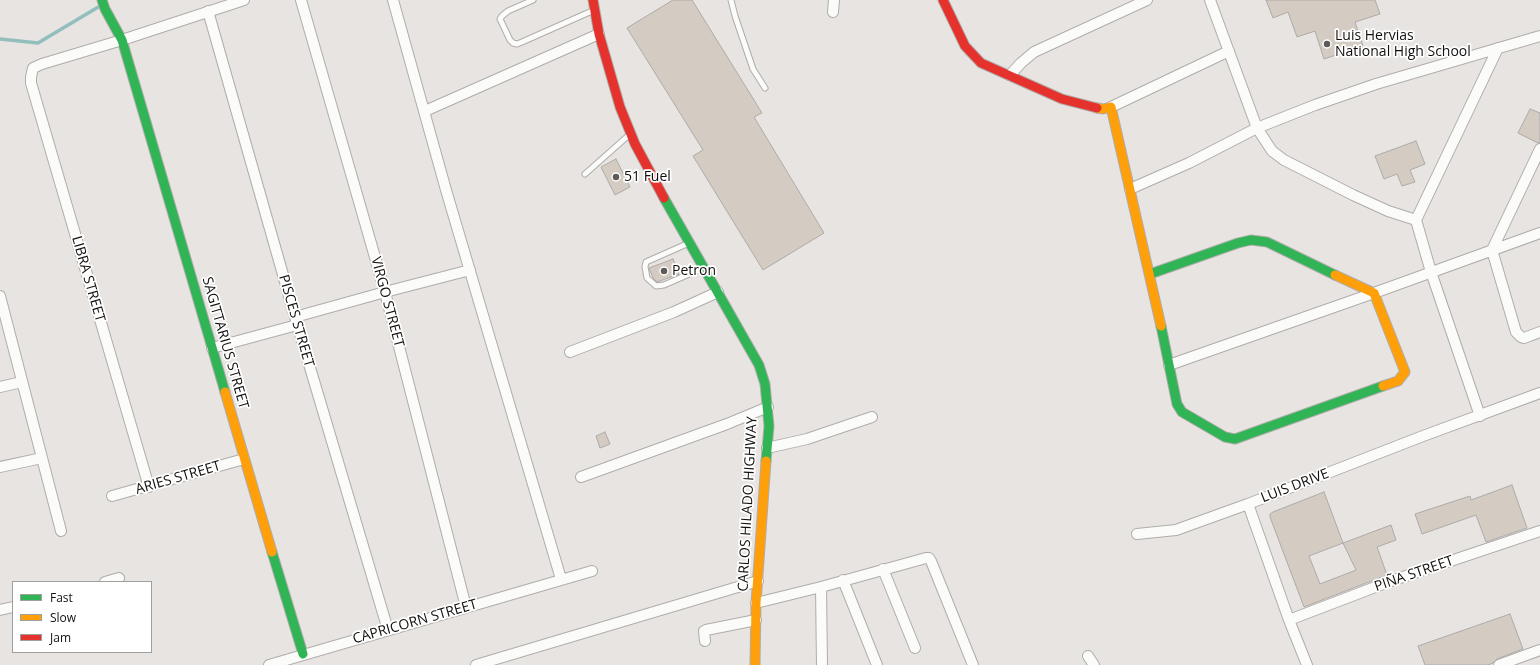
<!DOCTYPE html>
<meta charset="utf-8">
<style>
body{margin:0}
#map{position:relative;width:1540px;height:665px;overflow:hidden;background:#e7e4e1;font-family:"Open Sans",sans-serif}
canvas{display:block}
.legend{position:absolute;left:12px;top:581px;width:140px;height:72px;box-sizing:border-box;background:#fff;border:1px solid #a09f9f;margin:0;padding:5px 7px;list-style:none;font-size:12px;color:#12100e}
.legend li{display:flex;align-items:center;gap:8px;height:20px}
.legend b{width:20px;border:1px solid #a09f9f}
</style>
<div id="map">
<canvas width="1540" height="665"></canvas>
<ul class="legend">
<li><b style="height:5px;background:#30b455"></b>Fast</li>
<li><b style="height:5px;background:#ff9f0a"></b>Slow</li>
<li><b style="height:5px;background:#e5322d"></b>Jam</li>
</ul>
</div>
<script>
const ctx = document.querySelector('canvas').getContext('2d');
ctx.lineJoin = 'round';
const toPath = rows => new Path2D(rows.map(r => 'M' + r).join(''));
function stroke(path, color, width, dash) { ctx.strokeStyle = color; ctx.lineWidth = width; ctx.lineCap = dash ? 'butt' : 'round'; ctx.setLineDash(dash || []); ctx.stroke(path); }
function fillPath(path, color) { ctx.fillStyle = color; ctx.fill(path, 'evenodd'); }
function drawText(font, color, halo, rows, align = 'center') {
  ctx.font = font + ' "Open Sans",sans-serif'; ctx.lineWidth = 3.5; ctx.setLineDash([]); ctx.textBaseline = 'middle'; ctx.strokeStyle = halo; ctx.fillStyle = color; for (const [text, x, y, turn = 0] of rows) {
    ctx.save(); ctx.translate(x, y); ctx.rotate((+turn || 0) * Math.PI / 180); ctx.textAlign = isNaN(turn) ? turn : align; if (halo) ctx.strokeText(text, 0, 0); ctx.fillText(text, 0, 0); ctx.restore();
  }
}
stroke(toPath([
 [0,39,38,43,100,6]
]), '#92bebe', 3.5);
const building = toPath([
 [673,0,692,0,762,113,754,117,824,233,763,270,693,156,703,150,627,28,673,0],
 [1266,0,1375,0,1380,14,1355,22,1363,46,1324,59,1315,31,1297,37,1288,12,1273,18,1266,0],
 [1530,109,1540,113,1540,143,1538,143,1518,133,1530,109],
 [1416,141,1425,164,1410,170,1415,182,1402,186,1397,174,1384,179,1375,156,1416,141],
 [616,159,630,187,615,195,601,167,616,159],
 [673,259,679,274,657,282,653,278,649,268,673,259],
 [605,432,610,444,600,448,596,436,605,432],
 [1512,485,1527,528,1486,542,1476,515,1422,534,1415,514,1470,496,1471,500,1512,485],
 [1324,492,1343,543,1391,525,1396,540,1377,547,1387,575,1304,607,1270,517,1270,514,1273,512,1324,492],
 [1343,543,1356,570,1320,584,1309,556,1343,543],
 [1510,614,1523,649,1497,659,1493,663,1488,665,1425,665,1418,646,1510,614]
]);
fillPath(building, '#d4cbc3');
stroke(building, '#acaaa8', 1);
const lane = toPath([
 [533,0,508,11,502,16,500,19,510,40,513,43,517,44,522,42,592,11],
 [731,0,735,16,753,69,765,88],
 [585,174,629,135],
 [689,243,646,262,645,267,647,278,656,286,664,285,703,268]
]);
const street = toPath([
 [301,0,385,292,466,607],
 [393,0,446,190,561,579],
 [1210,0,1257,128,1272,151,1284,160,1353,195,1388,211,1416,220,1431,272,1480,416],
 [208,11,295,317,388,630],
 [833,12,834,0],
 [1010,75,1021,63,1034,52,1147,0],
 [1111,107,1229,51],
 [425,111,599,34],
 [1540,149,1492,250,1516,332,1521,337,1524,338,1540,332],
 [1130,189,1189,163,1257,128,1315,105,1376,84,1540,36],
 [1416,220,1498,48],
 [0,296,61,531],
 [295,317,385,292,470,270],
 [212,348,297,325],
 [570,352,674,312,718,292],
 [1169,365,1374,293,1540,233],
 [0,387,22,382],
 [767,448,807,439,872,417],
 [0,467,42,458],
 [581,477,727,424,768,407],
 [149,487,31,83,31,77,33,68,42,64,122,40,244,0],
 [112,496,244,459],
 [1137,534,1176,530,1248,504],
 [883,569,915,648],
 [843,580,877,665],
 [105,582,119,578],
 [821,587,822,665],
 [756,603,821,587,926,558,929,558,931,561,973,665],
 [0,610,13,607],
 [1289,620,1391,581,1540,531],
 [705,641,704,631,706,630,756,620],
 [1088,656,1094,665],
 [269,665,592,571],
 [476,665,758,581],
 [1307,665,1289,620,1248,504,1423,436,1540,393],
 [1499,665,1540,650]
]);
const fast = toPath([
 [102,0,105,9,122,40,225,392],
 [664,198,759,365,765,384,769,426,766,461],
 [1150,274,1238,243,1251,240,1267,242,1335,275],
 [1161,326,1177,404,1182,412,1225,437,1235,439,1383,386],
 [272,552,303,654]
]);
const slow = toPath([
 [1097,108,1103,109,1111,107,1161,326],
 [1335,275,1374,293,1405,372,1398,381,1383,386],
 [225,392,272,552],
 [755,665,756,603,766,461]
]);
const jam = toPath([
 [593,0,599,34,620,107,635,144,664,198],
 [943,0,965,46,981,63,1062,99,1097,108]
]);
stroke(lane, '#afadab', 7);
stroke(street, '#afadab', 12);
stroke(fast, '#afadab', 11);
stroke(slow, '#afadab', 11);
stroke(jam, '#afadab', 11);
stroke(lane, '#fbfbfa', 5);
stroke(street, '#fbfbfa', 10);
stroke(fast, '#30b455', 9);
stroke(slow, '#ff9f0a', 9);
stroke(jam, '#e5322d', 9);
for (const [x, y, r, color] of [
 [1327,44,4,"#5d5a58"],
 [616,177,4,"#5d5a58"],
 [664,271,4,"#5d5a58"]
]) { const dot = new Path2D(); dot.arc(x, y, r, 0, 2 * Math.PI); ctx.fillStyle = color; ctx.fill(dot); stroke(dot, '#fff', 1.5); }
drawText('14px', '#12100e', '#fff', [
 ["Luis Hervias",1335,36],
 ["National High School",1335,52],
 ["51 Fuel",624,177],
 ["Petron",672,271]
], 'left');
drawText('14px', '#12100e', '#fff', [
 ["LIBRA STREET",88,279,74],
 ["VIRGO STREET",387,302,75],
 ["PISCES STREET",296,321,74],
 ["SAGITTARIUS STREET",225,343,74],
 ["ARIES STREET",178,478,-16],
 ["LUIS DRIVE",1295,486,-21],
 ["CARLOS HILADO HIGHWAY",748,504,-87],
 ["PIÑA STREET",1414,574,-19],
 ["CAPRICORN STREET",415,622,-16]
]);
</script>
